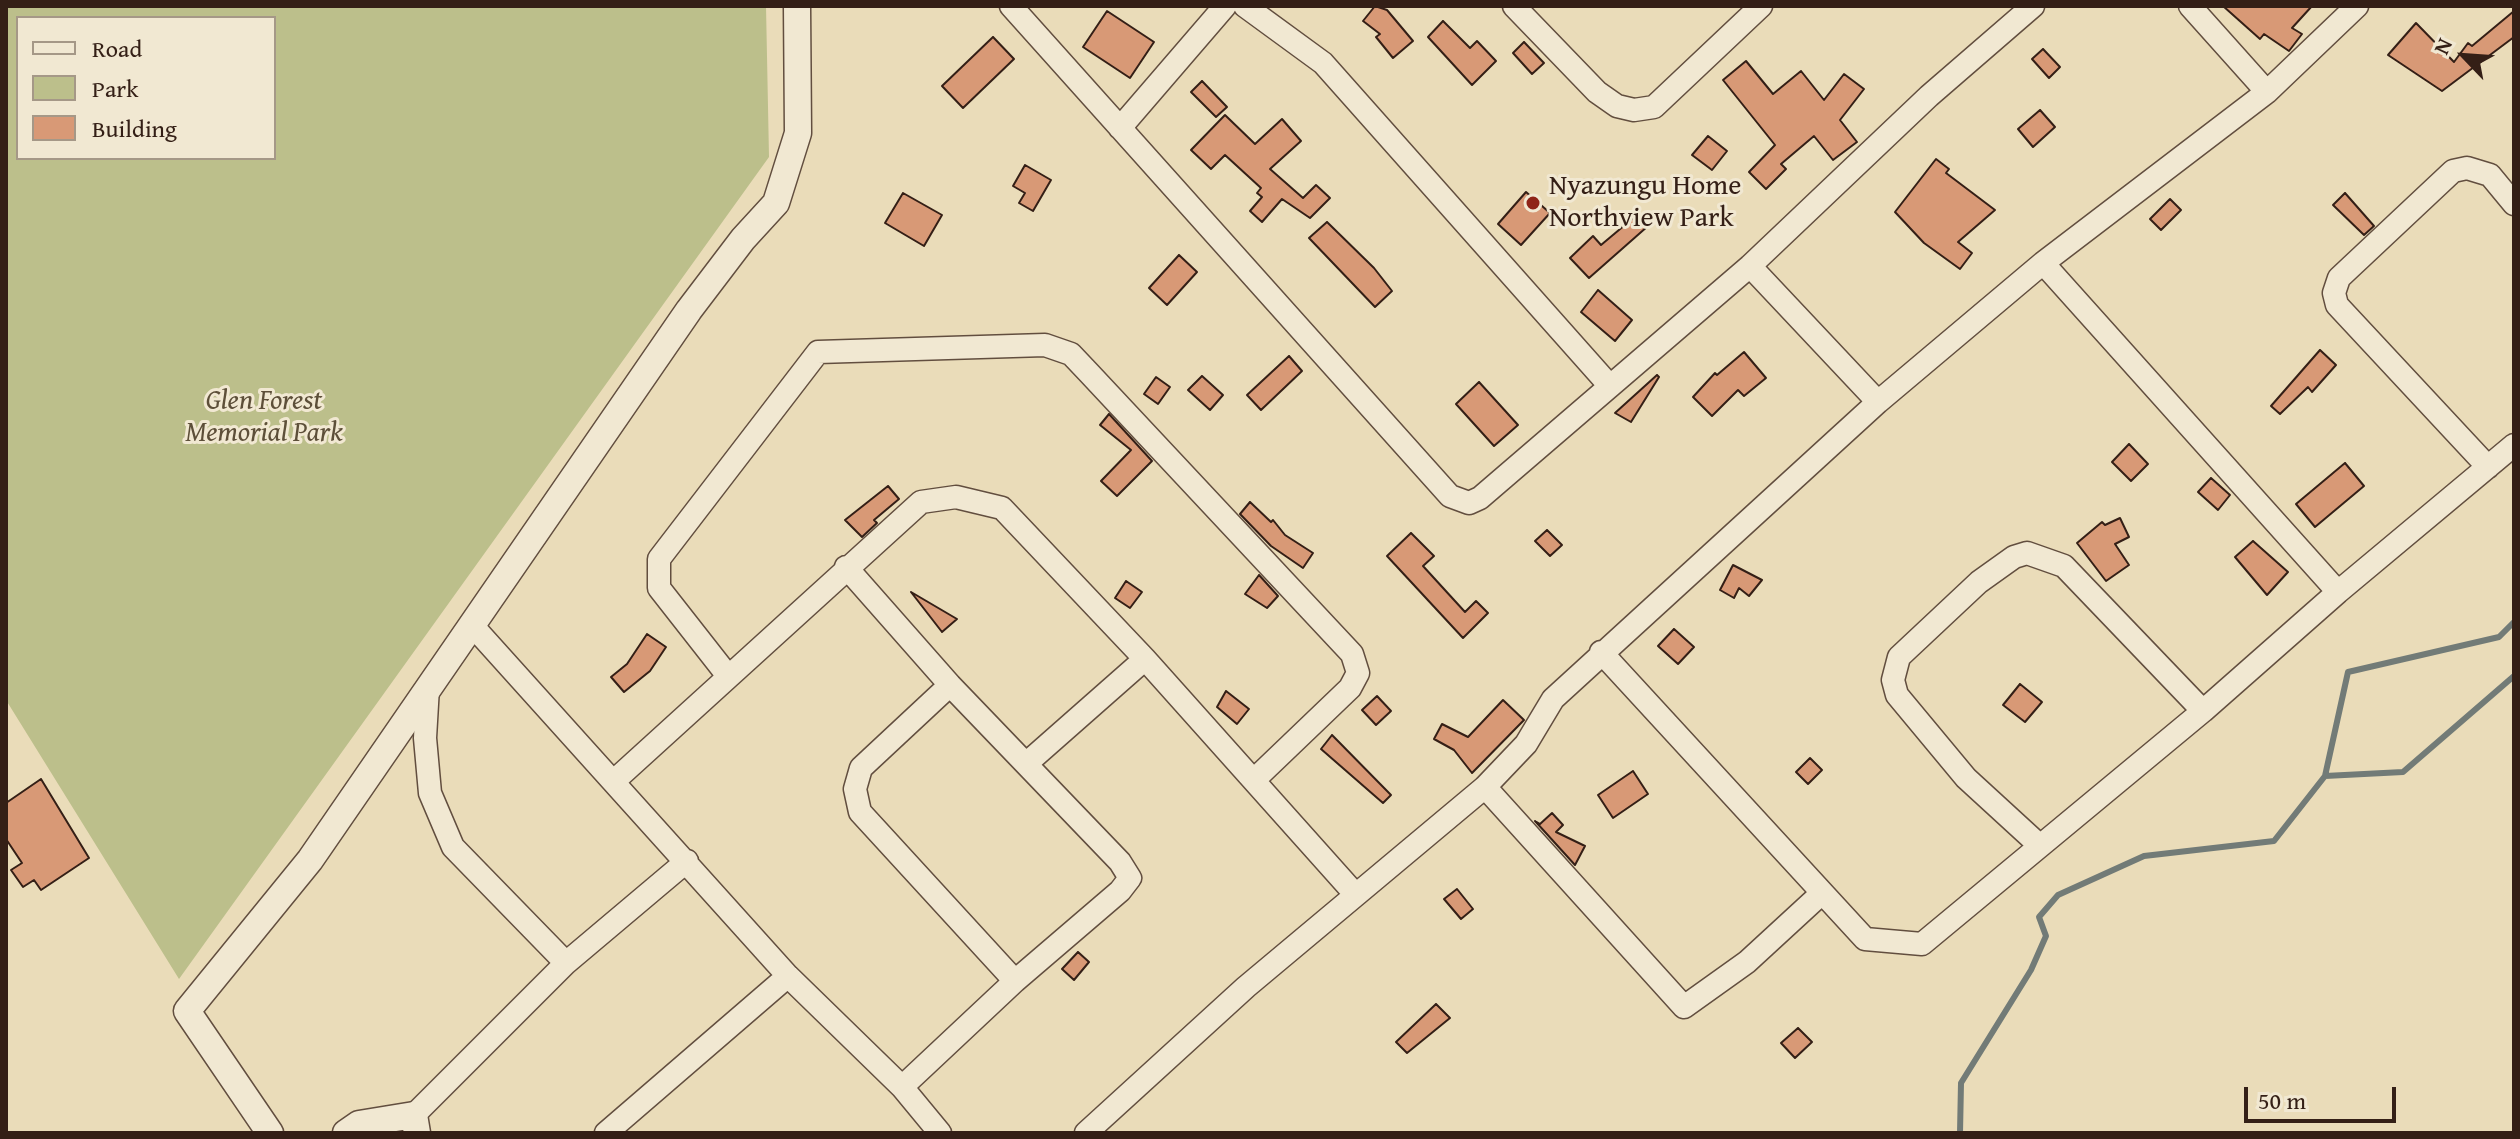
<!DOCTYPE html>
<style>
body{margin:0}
#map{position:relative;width:2520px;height:1139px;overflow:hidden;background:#eadcb9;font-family:"Gentium Book Plus",serif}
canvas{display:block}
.frame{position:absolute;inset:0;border:8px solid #341f16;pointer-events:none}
.legend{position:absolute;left:16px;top:16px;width:260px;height:144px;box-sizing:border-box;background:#f1e8d2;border:2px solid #a59887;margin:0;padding:10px 14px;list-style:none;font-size:24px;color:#341f16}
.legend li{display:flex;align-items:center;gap:16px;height:40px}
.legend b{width:40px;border:2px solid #a59887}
.north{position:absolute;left:2424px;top:16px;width:80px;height:80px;-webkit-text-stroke:6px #f1e8d2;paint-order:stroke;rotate:295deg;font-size:22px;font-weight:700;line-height:32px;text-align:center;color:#341f16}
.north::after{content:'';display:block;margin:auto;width:28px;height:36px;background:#341f16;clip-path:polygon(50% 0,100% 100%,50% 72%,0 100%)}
.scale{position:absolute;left:2244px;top:1087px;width:152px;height:36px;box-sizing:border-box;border:4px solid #341f16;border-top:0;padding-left:10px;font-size:24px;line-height:28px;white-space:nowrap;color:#341f16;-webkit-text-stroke:6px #f1e8d2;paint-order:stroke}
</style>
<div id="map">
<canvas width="2520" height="1139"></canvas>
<div class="frame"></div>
<ul class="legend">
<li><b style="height:10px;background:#f1e8d2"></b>Road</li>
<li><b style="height:22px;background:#bcbf8b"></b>Park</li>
<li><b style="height:22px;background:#d89976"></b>Building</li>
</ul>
<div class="north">N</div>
<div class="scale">50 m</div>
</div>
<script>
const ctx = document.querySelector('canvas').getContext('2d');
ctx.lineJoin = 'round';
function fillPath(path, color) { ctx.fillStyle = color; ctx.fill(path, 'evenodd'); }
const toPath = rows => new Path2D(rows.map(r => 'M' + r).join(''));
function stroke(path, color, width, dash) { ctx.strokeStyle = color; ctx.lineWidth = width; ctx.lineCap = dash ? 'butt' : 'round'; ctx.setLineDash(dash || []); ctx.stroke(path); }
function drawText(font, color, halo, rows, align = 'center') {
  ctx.font = font + ' "Gentium Book Plus",serif'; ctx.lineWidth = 6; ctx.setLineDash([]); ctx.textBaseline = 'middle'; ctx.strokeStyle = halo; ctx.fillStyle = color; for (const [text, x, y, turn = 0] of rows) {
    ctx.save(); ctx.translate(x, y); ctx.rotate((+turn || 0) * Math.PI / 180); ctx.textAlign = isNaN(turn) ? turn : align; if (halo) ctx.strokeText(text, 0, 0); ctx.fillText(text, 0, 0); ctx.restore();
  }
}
fillPath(toPath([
 [6,6,766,6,769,157,179,979,6,700],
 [18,18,274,18,274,158,18,158]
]), '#bcbf8b');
stroke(toPath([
 [2325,776,2348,672,2499,637,2514,622],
 [1960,1133,1961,1083,2031,970,2046,936,2039,917,2058,895,2144,856,2274,841,2325,776,2403,772,2514,676]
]), '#727b77', 6);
const building = toPath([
 [1375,6,1387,10,1413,41,1393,58,1376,37,1380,34,1363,21,1375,6],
 [2223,6,2312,6,2292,28,2302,34,2289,51,2264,34,2260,39,2223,6],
 [1107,11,1154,42,1130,78,1083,47,1107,11],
 [2514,11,2514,37,2442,91,2388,55,2416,23,2454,62,2468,43,2472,46,2514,11],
 [1443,21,1470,48,1477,41,1496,61,1472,85,1428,37,1443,21],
 [993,37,1014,59,963,108,942,86,993,37],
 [1524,42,1544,63,1532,74,1513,53,1524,42],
 [2043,49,2060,67,2049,78,2032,59,2043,49],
 [1746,61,1773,94,1801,71,1824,100,1844,74,1864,89,1840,120,1857,142,1833,160,1814,136,1781,164,1786,169,1766,189,1749,172,1775,145,1723,80,1746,61],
 [1202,81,1227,107,1216,117,1191,92,1202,81],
 [2040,110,2055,127,2033,147,2018,129,2040,110],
 [1225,115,1255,144,1282,119,1301,141,1270,169,1303,198,1316,185,1330,198,1310,218,1282,199,1262,222,1250,211,1262,197,1257,193,1261,188,1225,155,1211,169,1191,150,1225,115],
 [1708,136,1727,151,1712,170,1692,155,1708,136],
 [1936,159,1949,169,1946,173,1995,210,1958,242,1972,253,1960,269,1924,243,1895,212,1936,159],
 [1025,165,1051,180,1033,211,1019,203,1025,193,1013,186,1025,165],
 [1526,192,1550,213,1521,245,1498,224,1526,192],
 [903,193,942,215,924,246,885,223,903,193],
 [2345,193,2374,226,2364,235,2333,205,2345,193],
 [2170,199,2181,210,2161,230,2150,219,2170,199],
 [1638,214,1648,226,1589,278,1570,258,1593,236,1601,245,1638,214],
 [1327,222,1374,268,1392,291,1375,307,1309,238,1327,222],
 [1179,255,1197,272,1167,305,1149,288,1179,255],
 [1598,290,1632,320,1615,341,1581,312,1598,290],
 [2320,350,2336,365,2312,392,2308,387,2280,414,2271,406,2320,350],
 [1744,352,1766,378,1744,396,1738,390,1712,416,1693,397,1715,373,1717,375,1744,352],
 [1289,356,1302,371,1261,410,1247,395,1289,356],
 [1657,375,1659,377,1631,422,1615,413,1657,375],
 [1202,376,1223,395,1210,410,1188,390,1202,376],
 [1156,377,1170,387,1158,404,1144,394,1156,377],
 [1479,382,1518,425,1494,446,1456,404,1479,382],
 [1109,414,1152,461,1117,496,1101,481,1131,450,1100,425,1109,414],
 [2129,444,2148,464,2131,481,2112,462,2129,444],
 [2345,463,2364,486,2315,527,2296,504,2345,463],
 [2211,478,2230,495,2218,510,2198,492,2211,478],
 [888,486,899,499,874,520,877,523,862,537,845,520,888,486],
 [1250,502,1271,522,1273,520,1285,535,1313,553,1303,568,1271,546,1240,514,1250,502],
 [2120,518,2129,537,2115,544,2129,565,2106,581,2077,543,2102,522,2105,525,2120,518],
 [1547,530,1562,545,1550,556,1535,541,1547,530],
 [1411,533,1434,556,1423,566,1465,612,1476,601,1488,613,1463,638,1387,556,1411,533],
 [2253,541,2288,572,2267,595,2235,557,2253,541],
 [1733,565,1762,580,1749,596,1739,588,1734,598,1720,590,1733,565],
 [1259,575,1278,596,1267,608,1245,594,1259,575],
 [1126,581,1142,592,1130,608,1115,598,1126,581],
 [911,592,957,619,942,632,911,592],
 [1674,629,1694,647,1678,664,1658,646,1674,629],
 [647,634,666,647,650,671,624,692,611,677,627,664,647,634],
 [2020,684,2042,702,2025,722,2003,705,2020,684],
 [1226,691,1249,709,1237,724,1217,707,1226,691],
 [1377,696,1391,711,1376,725,1362,710,1377,696],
 [1503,700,1524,720,1472,773,1454,750,1434,739,1442,724,1468,737,1503,700],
 [1332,735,1391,795,1383,803,1321,749,1332,735],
 [1810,758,1822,770,1808,784,1796,772,1810,758],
 [1633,771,1648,794,1613,818,1598,795,1633,771],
 [41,779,89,858,41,890,34,880,23,887,11,870,22,863,6,839,6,803,41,779],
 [1552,813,1563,825,1556,832,1585,846,1575,865,1535,821,1540,824,1552,813],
 [1457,889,1473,909,1461,919,1444,899,1457,889],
 [1078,952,1089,962,1074,980,1062,969,1078,952],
 [1436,1004,1450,1018,1407,1053,1396,1042,1436,1004],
 [1798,1028,1812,1042,1795,1058,1781,1043,1798,1028]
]);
fillPath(building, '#d89976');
stroke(building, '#341f16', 2);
const minor = toPath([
 [1011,6,1450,496,1469,503,1480,498,1750,266,1929,96,2033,6],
 [1245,6,1323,63,1609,385],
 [1514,6,1597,92,1617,106,1634,110,1654,107,1761,6],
 [2190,6,2267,92],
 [1120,128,1225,6],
 [2043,263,2338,592],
 [1750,266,1878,402],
 [2488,467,2337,305,2334,293,2339,278,2453,171,2467,168,2490,175,2514,204],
 [846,567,950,685,1120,862,1130,878,1120,891,1015,981,902,1087],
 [471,624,788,976,902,1087,940,1133],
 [1601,652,1865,939,1922,944,2203,711,2338,592,2514,445],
 [728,676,659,588,659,559,818,352,1045,345,1071,354,1089,373,1352,654,1358,673,1350,688,1254,780],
 [950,685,861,768,855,789,860,812,1015,981],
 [428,687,425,738,430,793,453,847,566,963],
 [1027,763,1145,659],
 [614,781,921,502,956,497,1002,508,1145,659,1355,894],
 [2038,844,1966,778,1897,695,1893,680,1899,657,1979,582,2014,557,2027,553,2064,566,2203,711],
 [1822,893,1747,962,1684,1007,1485,787,1526,744,1553,699,1878,402,2043,263,2267,92,2357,6],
 [414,1115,566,963,687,861],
 [606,1133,788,976],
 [1086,1133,1246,987,1485,787]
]);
const tertiary = toPath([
 [270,1133,187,1011,310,860,689,310,743,239,776,203,798,133,797,6],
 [346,1133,359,1124,414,1115,417,1133]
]);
stroke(minor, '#624e3f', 25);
stroke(tertiary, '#624e3f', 29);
stroke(minor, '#f1e8d2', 22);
stroke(tertiary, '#f1e8d2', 26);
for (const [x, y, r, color] of [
 [1533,203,8,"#8f2418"]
]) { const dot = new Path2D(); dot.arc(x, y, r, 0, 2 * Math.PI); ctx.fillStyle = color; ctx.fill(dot); stroke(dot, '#f1e8d2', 3); }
drawText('28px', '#341f16', '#f1e8d2', [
 ["Nyazungu Home",1549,187],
 ["Northview Park",1549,219]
], 'left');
drawText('italic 28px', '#5d4f39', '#f1e8d2', [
 ["Glen Forest",264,402],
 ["Memorial Park",264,434]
]);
</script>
